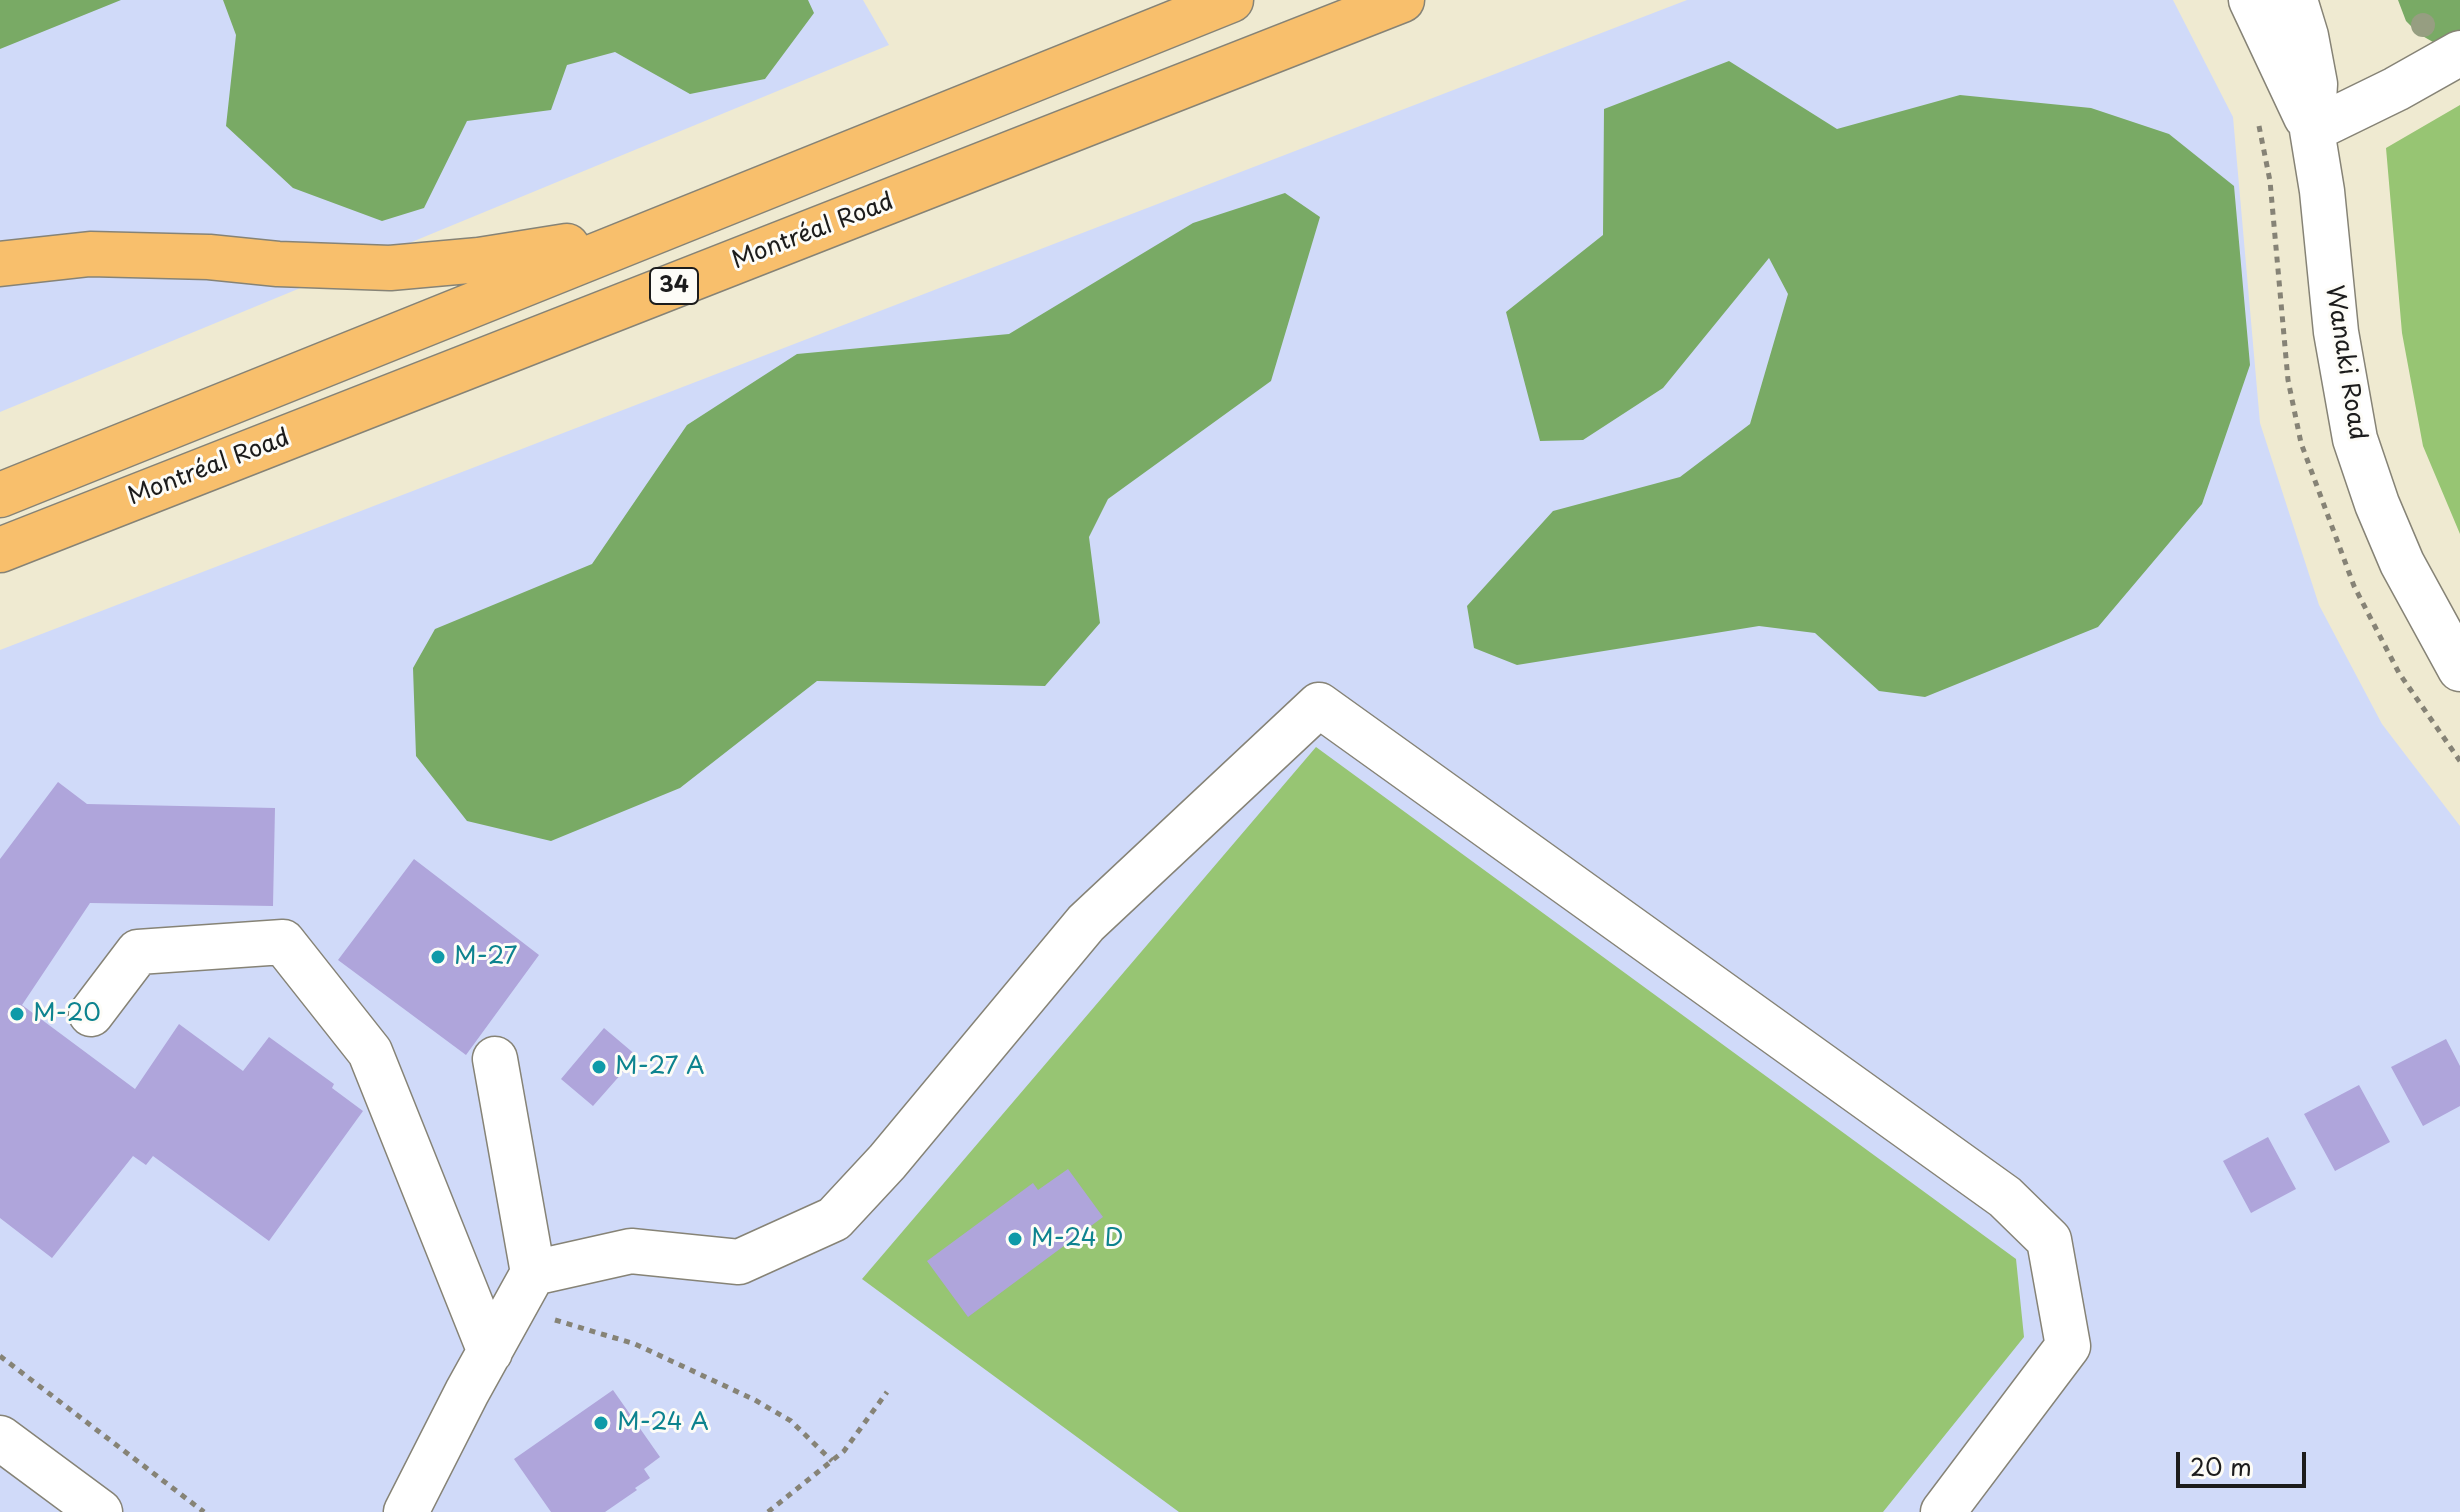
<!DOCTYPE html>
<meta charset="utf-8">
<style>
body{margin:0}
#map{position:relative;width:2460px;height:1512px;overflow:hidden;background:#efead1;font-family:"Playpen Sans",sans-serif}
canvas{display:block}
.scale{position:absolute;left:2176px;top:1452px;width:130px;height:36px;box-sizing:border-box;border:4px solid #1c1c1c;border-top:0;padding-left:10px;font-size:24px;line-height:28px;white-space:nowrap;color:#1c1c1c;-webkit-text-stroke:6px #fdfcf7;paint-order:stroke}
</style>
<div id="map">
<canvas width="2460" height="1512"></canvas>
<div class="scale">20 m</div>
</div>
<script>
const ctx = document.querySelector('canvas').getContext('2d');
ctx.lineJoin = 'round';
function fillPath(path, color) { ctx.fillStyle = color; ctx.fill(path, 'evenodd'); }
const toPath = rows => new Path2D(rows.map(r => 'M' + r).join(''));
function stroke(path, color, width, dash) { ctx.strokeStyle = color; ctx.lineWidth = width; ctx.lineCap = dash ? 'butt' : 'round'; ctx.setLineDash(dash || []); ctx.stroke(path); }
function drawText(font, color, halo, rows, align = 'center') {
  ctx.font = font + ' "Playpen Sans",sans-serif'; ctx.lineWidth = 6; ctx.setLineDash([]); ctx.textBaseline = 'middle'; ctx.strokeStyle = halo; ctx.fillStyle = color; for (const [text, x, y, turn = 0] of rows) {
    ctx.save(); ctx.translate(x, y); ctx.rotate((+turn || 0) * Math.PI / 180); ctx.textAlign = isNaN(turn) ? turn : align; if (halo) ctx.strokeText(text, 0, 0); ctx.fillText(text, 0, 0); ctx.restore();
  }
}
fillPath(toPath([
 [0,0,863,0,889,45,0,412],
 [1687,0,2173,0,2233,117,2260,423,2319,605,2382,724,2460,826,2460,1512,0,1512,0,650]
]), '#d0daf9');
fillPath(toPath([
 [2460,105,2460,534,2423,446,2402,333,2386,148],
 [1316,747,2016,1259,2024,1337,1883,1512,1179,1512,862,1279]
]), '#97c573');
fillPath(toPath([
 [0,0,121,0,0,49],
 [223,0,808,0,814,13,765,79,690,94,615,52,567,65,551,110,467,121,424,208,382,221,293,188,226,126,236,35],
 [2398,0,2460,0,2460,49,2433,42,2419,34,2406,21],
 [1729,61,1837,129,1960,95,2091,108,2169,134,2234,186,2250,365,2202,504,2098,627,1925,697,1879,691,1815,633,1759,626,1517,665,1474,648,1467,606,1553,511,1680,477,1750,424,1788,294,1769,258,1663,388,1583,440,1540,441,1506,312,1603,235,1604,109],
 [1285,193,1320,217,1271,381,1108,499,1089,537,1100,623,1045,686,817,681,680,788,551,841,467,821,416,756,413,668,435,629,592,564,687,425,797,354,1009,334,1193,223]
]), '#79aa65');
fillPath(toPath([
 [58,782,87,804,275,808,273,906,90,903,22,1005,135,1089,179,1024,243,1071,269,1037,334,1084,332,1088,363,1111,269,1241,153,1156,146,1165,133,1156,52,1258,0,1218,0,859],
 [414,859,539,955,466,1055,338,960],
 [604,1028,637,1056,593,1106,561,1079],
 [2446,1039,2460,1066,2460,1106,2423,1126,2391,1067],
 [2359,1085,2390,1142,2335,1171,2304,1114],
 [2268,1137,2296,1189,2251,1213,2223,1161],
 [1068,1169,1103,1217,968,1317,927,1261,1033,1183,1038,1190],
 [613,1390,660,1457,644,1469,650,1478,635,1488,637,1490,605,1512,551,1512,514,1459]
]), '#afa5db');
const minor = toPath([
 [2251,0,2306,117],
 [2295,0,2306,36,2315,84,2312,130,2322,191,2336,332,2355,439,2377,504,2402,563,2460,669],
 [2312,130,2396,89,2460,53],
 [91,1014,138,952,283,942,370,1052,490,1352],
 [533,1273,631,1251,739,1262,834,1219,887,1162,1086,923,1319,705,2005,1197,2049,1240,2068,1346,1943,1512],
 [0,1438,100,1512],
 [406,1512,467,1392,533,1273,495,1059]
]);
const major = toPath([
 [0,264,90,254,209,257,278,264,390,268,479,260,567,246],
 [0,495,1231,0],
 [0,550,1402,0]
]);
stroke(minor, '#868376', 47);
stroke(major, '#868376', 47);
stroke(toPath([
 [2259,126,2270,181,2288,380,2301,443,2354,586,2399,673,2460,761],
 [555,1320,635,1344,755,1400,791,1421,832,1461],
 [0,1356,204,1512],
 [768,1512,844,1451,887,1392]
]), '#868376', 5, [6, 6]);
stroke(minor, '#fff', 44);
stroke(major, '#f8bf6c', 44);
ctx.fillStyle = '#969e81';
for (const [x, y] of [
 [2423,25]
]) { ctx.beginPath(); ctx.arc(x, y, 12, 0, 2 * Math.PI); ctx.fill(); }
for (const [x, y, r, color] of [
 [438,957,8,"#0f9aa8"],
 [17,1014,8,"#0f9aa8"],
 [599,1067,8,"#0f9aa8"],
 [1015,1239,8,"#0f9aa8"],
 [601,1423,8,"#0f9aa8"]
]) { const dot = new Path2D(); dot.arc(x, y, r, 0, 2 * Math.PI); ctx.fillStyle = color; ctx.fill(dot); stroke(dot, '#fdfcf7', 3); }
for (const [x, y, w] of [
 [674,286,48]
]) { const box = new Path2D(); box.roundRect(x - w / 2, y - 18, w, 36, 6); ctx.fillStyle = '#fdfcf7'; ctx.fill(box); stroke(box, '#1c1c1c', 2); }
drawText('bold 22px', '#1c1c1c', null, [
 ["34",674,286]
]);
drawText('24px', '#1c1c1c', '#fdfcf7', [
 ["Montréal Road",813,232,-21],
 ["Wanaki Road",2345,363,81],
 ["Montréal Road",209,468,-21]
]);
drawText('24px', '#0d838f', '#fdfcf7', [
 ["M-27",454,957],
 ["M-20",33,1014],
 ["M-27 A",615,1067],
 ["M-24 D",1031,1239],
 ["M-24 A",617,1423]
], 'left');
</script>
